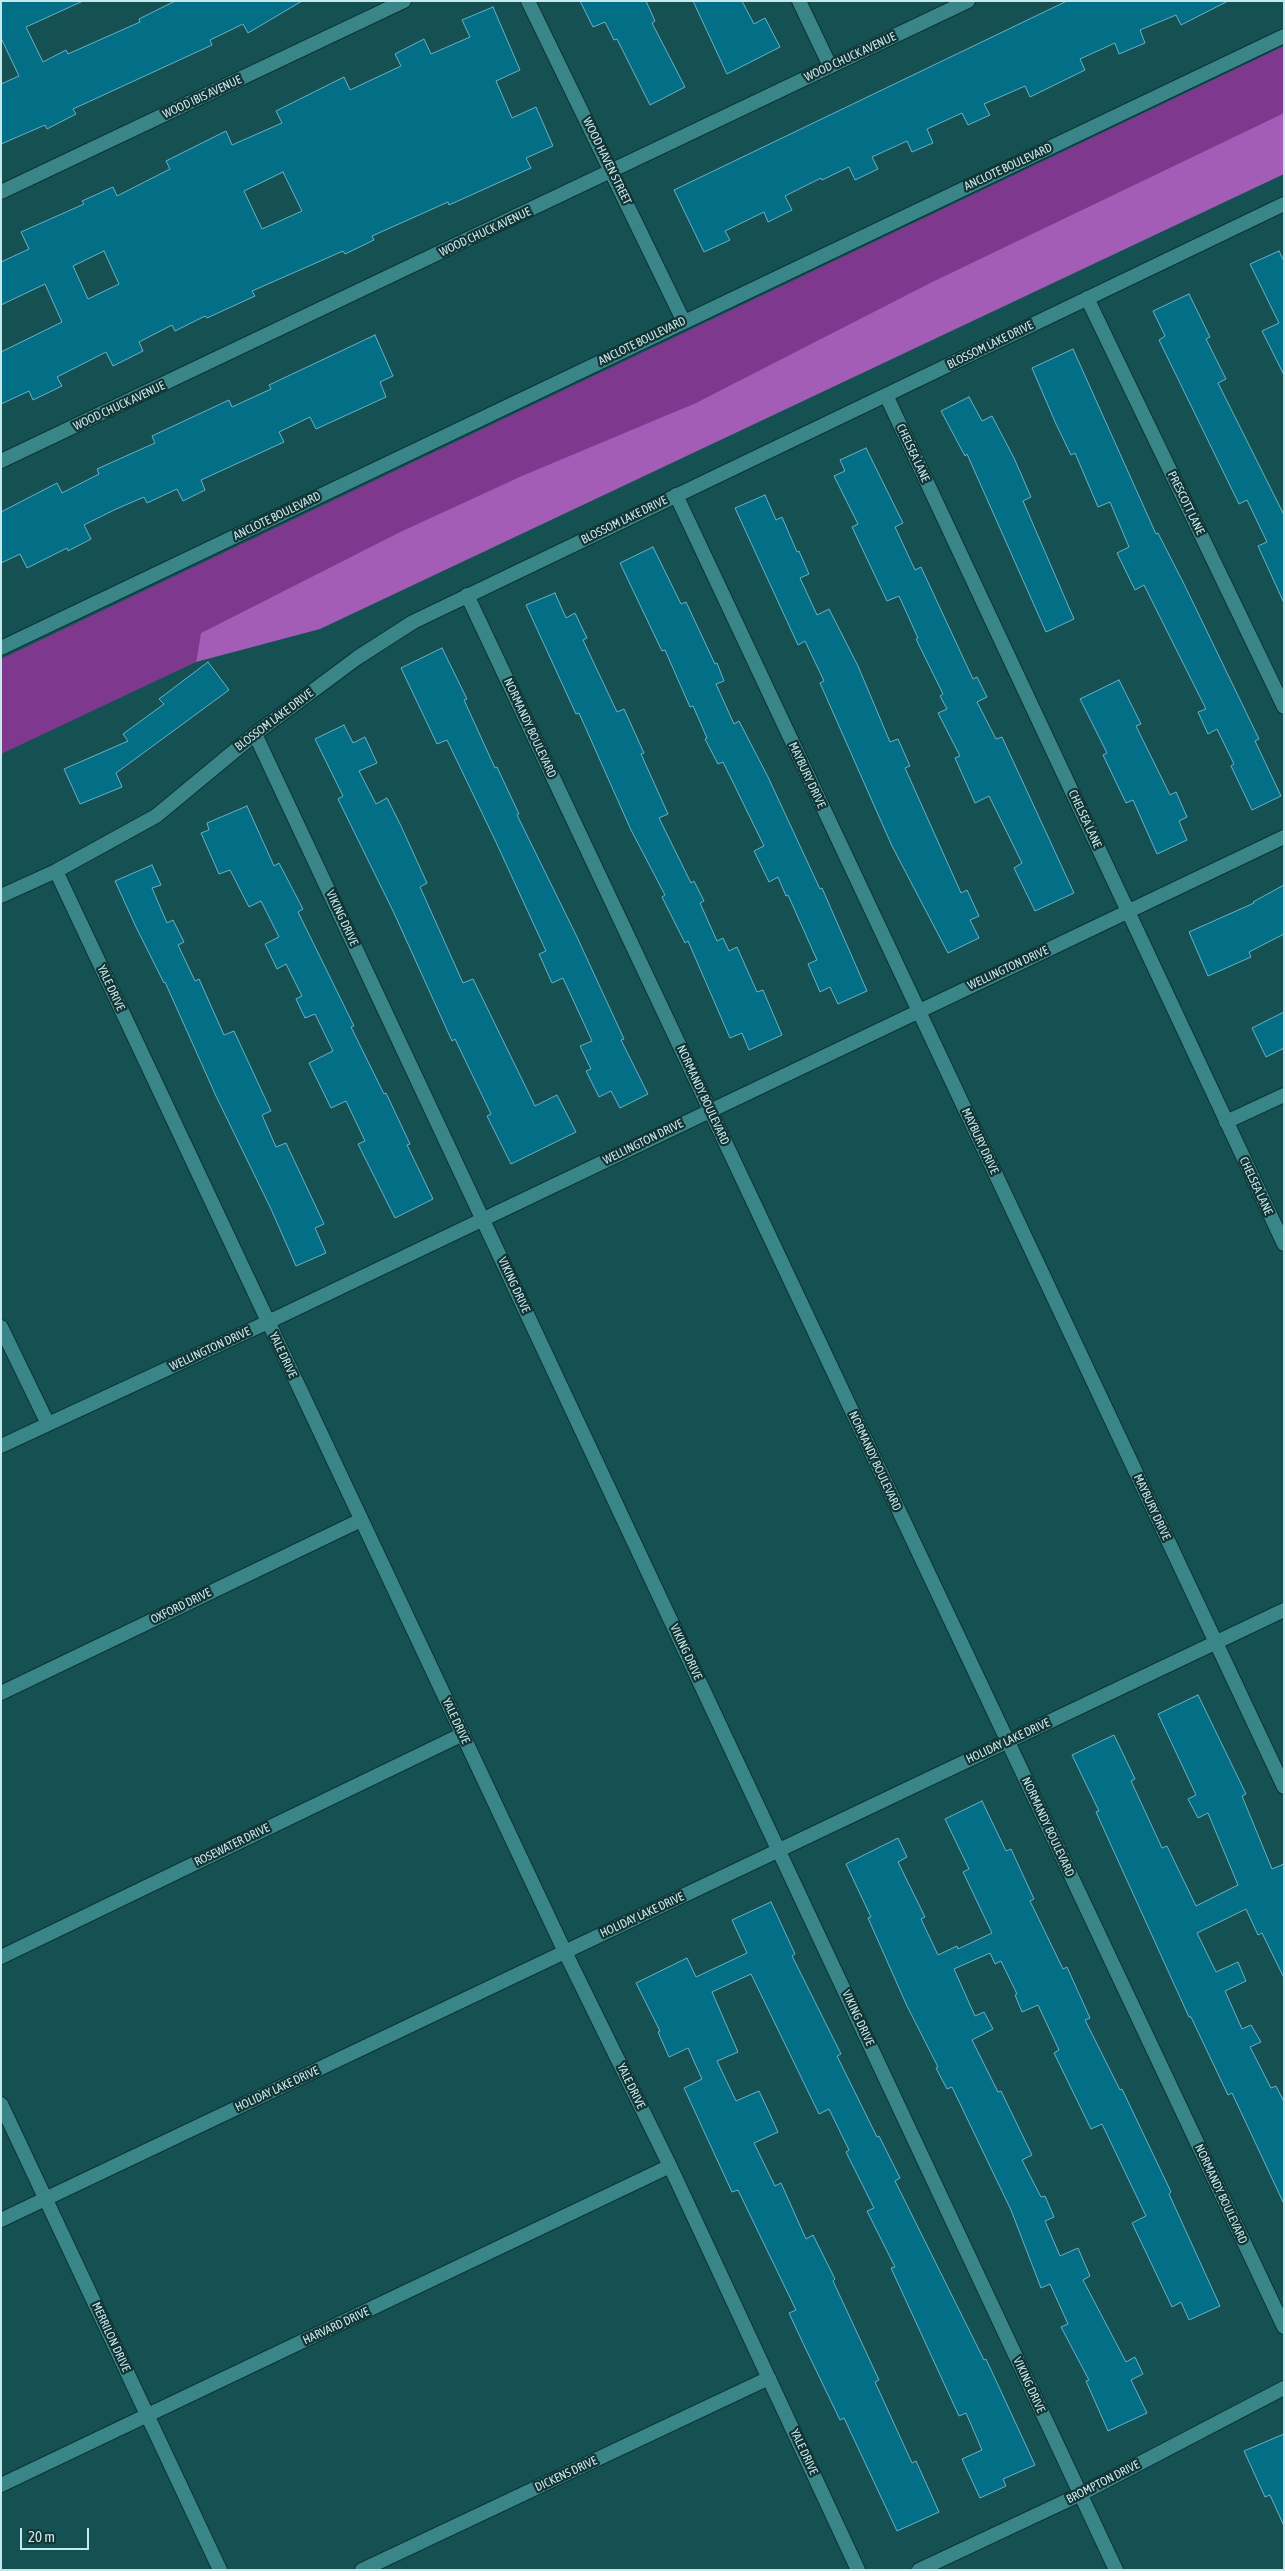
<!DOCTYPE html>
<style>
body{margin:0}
#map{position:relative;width:1285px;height:2571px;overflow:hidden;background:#155153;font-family:"Asap Condensed",sans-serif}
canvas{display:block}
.frame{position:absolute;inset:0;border:2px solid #c6eaeb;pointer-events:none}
.scale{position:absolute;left:20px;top:2528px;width:69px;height:22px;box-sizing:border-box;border:2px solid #c6eaeb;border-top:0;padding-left:6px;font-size:15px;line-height:18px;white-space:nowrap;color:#c6eaeb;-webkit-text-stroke:4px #143334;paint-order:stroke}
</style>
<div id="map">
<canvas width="1285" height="2571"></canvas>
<div class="frame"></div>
<div class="scale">20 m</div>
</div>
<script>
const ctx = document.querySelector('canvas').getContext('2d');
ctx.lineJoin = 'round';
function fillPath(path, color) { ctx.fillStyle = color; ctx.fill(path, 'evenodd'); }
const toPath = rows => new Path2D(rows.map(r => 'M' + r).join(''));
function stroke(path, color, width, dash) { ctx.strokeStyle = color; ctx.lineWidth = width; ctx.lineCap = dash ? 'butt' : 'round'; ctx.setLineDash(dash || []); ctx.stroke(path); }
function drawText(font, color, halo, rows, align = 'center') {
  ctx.font = font + ' "Asap Condensed",sans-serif'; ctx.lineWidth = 4.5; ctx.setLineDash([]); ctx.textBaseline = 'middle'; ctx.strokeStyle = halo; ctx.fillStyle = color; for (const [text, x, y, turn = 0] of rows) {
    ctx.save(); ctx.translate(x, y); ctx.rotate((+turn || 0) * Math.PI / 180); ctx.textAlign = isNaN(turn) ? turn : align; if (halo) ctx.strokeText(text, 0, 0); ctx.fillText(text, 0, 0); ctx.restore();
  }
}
fillPath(toPath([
 [1284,46,1284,113,932,282,701,401,398,533,201,633,196,662,1,754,1,659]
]), '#7e398f');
fillPath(toPath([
 [1284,113,1284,174,320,629,196,662,201,633,398,533,522,476,696,403,932,282]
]), '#a45db6');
const building = toPath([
 [1,1,83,1,26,27,43,62,66,50,68,54,140,22,139,19,175,1,302,1,248,33,243,24,210,40,212,45,73,109,76,114,47,129,45,125,1,144,1,84,19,76,1,38,1,1],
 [580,1,646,1,655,21,652,23,685,87,650,105,617,39,614,40,605,22,593,27,580,1],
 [693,1,742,1,754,24,765,18,780,47,727,74,693,1],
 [1067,1,1228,1,1181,25,1176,15,1140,30,1145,43,1119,54,1115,43,1080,59,1085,70,1030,97,1025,86,984,104,990,115,968,125,962,113,927,129,933,143,912,152,907,141,872,157,878,169,855,180,849,167,822,180,821,178,785,196,792,210,768,222,764,212,725,231,730,240,704,252,674,190,1067,1],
 [493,7,520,70,496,81,512,118,536,107,553,146,526,158,531,168,449,205,448,202,372,236,374,240,345,254,343,251,252,291,255,296,207,318,205,316,175,331,172,325,139,342,143,351,113,366,106,352,57,377,62,386,33,400,29,391,1,404,1,352,62,322,45,284,1,305,1,262,29,249,21,232,84,204,82,201,113,187,117,196,170,169,166,161,226,131,232,145,282,123,276,111,344,77,350,90,401,66,395,54,424,39,431,54,470,37,462,20,493,7],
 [283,172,302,211,262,229,244,191,283,172],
 [104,251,119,284,88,299,73,266,104,251],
 [1279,251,1284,261,1284,375,1262,331,1279,323,1250,264,1279,251],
 [1189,294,1210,337,1206,339,1226,379,1218,383,1284,515,1284,603,1258,546,1267,542,1247,500,1239,504,1159,340,1165,336,1153,311,1189,294],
 [375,335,393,376,380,382,386,397,316,429,310,417,279,432,284,442,201,480,205,490,183,501,177,489,147,503,144,497,114,510,84,525,91,539,68,551,67,548,27,568,20,554,1,563,1,512,57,483,62,493,99,474,97,469,155,443,152,436,229,400,232,407,271,389,269,385,375,335],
 [1073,349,1156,534,1158,533,1184,584,1259,739,1255,741,1281,796,1252,810,1231,766,1234,764,1217,729,1208,734,1198,712,1206,709,1144,585,1135,590,1117,553,1129,547,1110,502,1098,507,1075,453,1071,455,1056,424,1032,368,1073,349],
 [969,397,982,421,992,416,1014,458,1031,497,1023,501,1074,619,1046,632,967,454,965,456,941,411,969,397],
 [866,448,903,523,895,527,915,570,921,567,973,679,977,677,987,697,977,702,996,739,1002,737,1074,893,1035,911,1014,868,1022,863,989,796,975,803,955,758,960,756,938,713,947,709,940,696,943,694,916,639,918,638,899,596,887,601,852,527,858,524,834,476,845,471,840,460,866,448],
 [765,495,776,520,782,517,797,552,799,551,809,574,800,578,817,615,829,609,858,666,890,742,898,739,910,766,905,768,961,893,967,890,979,916,970,920,979,938,948,953,892,846,820,683,824,681,805,641,798,645,735,508,765,495],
 [653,547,681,604,686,602,715,664,717,663,724,681,716,684,734,724,739,721,768,777,820,889,822,888,867,991,838,1004,830,987,820,992,808,964,817,960,788,895,786,896,778,877,769,882,754,851,764,846,723,762,718,764,705,739,707,738,693,706,690,707,665,650,662,651,620,563,653,547],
 [555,593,566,618,575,613,587,638,583,640,617,712,624,709,644,753,641,754,668,814,659,818,691,883,694,881,704,901,700,903,717,941,723,938,729,951,737,947,757,992,763,990,782,1035,749,1050,742,1033,730,1038,688,941,685,943,662,897,665,895,631,830,579,713,576,714,526,605,555,593],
 [442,648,467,699,464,700,495,768,497,767,519,814,517,815,577,937,624,1039,621,1040,648,1094,620,1108,611,1091,599,1097,586,1071,591,1069,580,1046,592,1041,563,978,552,983,539,954,546,951,495,840,447,740,437,744,401,668,442,648],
 [208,662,229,690,116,773,122,787,80,804,64,769,128,741,123,734,164,704,159,699,208,662],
 [1119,680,1141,724,1136,726,1170,795,1176,792,1187,817,1179,821,1187,840,1157,854,1133,800,1126,803,1103,755,1107,753,1080,699,1119,680],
 [344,725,353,743,365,737,377,763,359,771,376,804,387,798,401,826,427,883,420,887,463,983,473,979,535,1106,557,1095,576,1132,511,1164,487,1116,491,1114,455,1039,452,1041,394,913,338,799,343,796,315,739,344,725],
 [247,806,274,866,279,863,303,909,298,912,354,1026,351,1027,384,1094,386,1093,410,1144,407,1145,433,1199,395,1218,358,1144,365,1141,346,1101,331,1108,309,1063,333,1051,315,1014,305,1018,296,999,302,996,286,964,277,969,265,944,279,937,261,901,249,907,230,870,219,874,201,833,209,830,207,823,247,806],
 [152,865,161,885,152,888,167,923,173,920,184,942,178,945,195,981,199,979,224,1035,234,1031,271,1111,262,1115,276,1147,286,1143,324,1224,315,1228,326,1253,296,1266,271,1209,216,1096,165,982,164,983,136,927,115,881,152,865],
 [1284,885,1284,934,1249,952,1251,957,1208,976,1189,932,1254,903,1253,902,1284,885],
 [1284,1012,1284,1048,1266,1057,1252,1028,1284,1012],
 [1198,1695,1246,1794,1242,1796,1272,1869,1284,1864,1284,1978,1262,1933,1258,1935,1246,1909,1197,1933,1216,1972,1238,1962,1246,1981,1225,1991,1242,2029,1251,2025,1261,2042,1250,2047,1271,2088,1276,2086,1284,2102,1284,2204,1232,2093,1228,2095,1191,2017,1189,2017,1096,1812,1099,1811,1072,1755,1114,1735,1135,1779,1131,1781,1162,1848,1167,1846,1196,1906,1238,1885,1208,1813,1198,1818,1188,1799,1196,1795,1158,1714,1198,1695],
 [982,1801,1006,1851,1011,1849,1034,1899,1030,1901,1063,1969,1067,1967,1090,2018,1085,2020,1120,2090,1122,2089,1171,2192,1169,2194,1220,2306,1189,2320,1181,2302,1172,2307,1132,2223,1146,2216,1102,2124,1091,2129,1054,2053,1059,2050,1038,2005,1022,2012,1015,1995,1017,1994,1001,1961,995,1964,990,1953,954,1969,975,2016,984,2012,993,2029,972,2040,998,2092,1001,2091,1032,2155,1022,2160,1041,2197,1045,2196,1054,2217,1045,2221,1060,2256,1078,2248,1090,2276,1083,2280,1126,2362,1135,2357,1143,2374,1131,2380,1147,2413,1108,2431,1086,2381,1089,2380,1061,2327,1068,2324,1050,2284,1041,2288,1011,2210,952,2087,947,2089,936,2068,938,2067,907,2006,868,1918,871,1917,846,1864,898,1838,907,1857,898,1862,925,1917,921,1919,938,1955,957,1946,958,1949,992,1933,963,1872,969,1869,945,1819,982,1801],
 [771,1902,795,1954,792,1956,841,2054,837,2056,877,2137,879,2136,900,2178,895,2181,984,2360,986,2359,1035,2465,1003,2479,1006,2486,980,2498,962,2459,982,2450,966,2413,959,2416,891,2268,895,2267,867,2211,874,2208,846,2152,849,2150,829,2109,819,2114,751,1974,712,1992,738,2052,717,2061,736,2101,759,2091,768,2110,778,2132,754,2143,775,2186,781,2183,806,2239,813,2235,835,2279,833,2281,879,2380,875,2382,912,2463,916,2461,939,2512,897,2531,844,2418,840,2420,802,2341,789,2313,796,2310,738,2190,732,2192,684,2088,702,2079,688,2048,669,2057,658,2032,660,2031,636,1983,687,1958,696,1977,747,1953,732,1920,771,1902],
 [1284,2434,1284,2526,1270,2495,1265,2497,1244,2451,1284,2434]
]);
fillPath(building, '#036f87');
stroke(building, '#6dafc4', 1);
const minor = toPath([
 [528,1,684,322],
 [799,1,830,66],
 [1,192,404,1],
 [1087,298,1284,707],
 [886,395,1284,1244],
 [1,461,968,1],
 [676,495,1284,1787],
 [467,595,1284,2327],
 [255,734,1116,2570],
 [56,871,565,1952,670,2166,858,2570],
 [1,896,56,871,156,816,255,734,357,658,413,622,1284,204],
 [1226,1122,1284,1095],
 [1,1327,48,1424],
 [1,1446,268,1322,1284,837],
 [1,1693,361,1520],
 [1,1957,463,1734],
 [1,2104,220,2570],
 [1,2485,670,2166],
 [362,2570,769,2378],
 [919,2570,1081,2494,1284,2388]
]);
const tertiary = toPath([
 [1,648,1284,36],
 [1,2220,1284,1610]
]);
stroke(minor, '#0a3436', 16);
stroke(tertiary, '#0a3436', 16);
stroke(minor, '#3a8588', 14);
stroke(tertiary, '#3a8588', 14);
drawText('12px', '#c6eaeb', '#143334', [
 ["WOOD CHUCK AVENUE",850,57,-25],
 ["WOOD IBIS AVENUE",202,97,-25],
 ["WOOD HAVEN STREET",607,161,64],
 ["ANCLOTE BOULEVARD",1008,167,-25],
 ["WOOD CHUCK AVENUE",485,232,-25],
 ["ANCLOTE BOULEVARD",642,341,-26],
 ["BLOSSOM LAKE DRIVE",990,345,-26],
 ["WOOD CHUCK AVENUE",119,406,-25],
 ["CHELSEA LANE",913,453,65],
 ["PRESCOTT LANE",1186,503,64],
 ["ANCLOTE BOULEVARD",277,516,-26],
 ["BLOSSOM LAKE DRIVE",624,520,-26],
 ["BLOSSOM LAKE DRIVE",274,720,-37],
 ["NORMANDY BOULEVARD",530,728,65],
 ["MAYBURY DRIVE",807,775,65],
 ["CHELSEA LANE",1085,819,65],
 ["VIKING DRIVE",342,918,65],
 ["WELLINGTON DRIVE",1008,968,-25],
 ["YALE DRIVE",111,988,65],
 ["NORMANDY BOULEVARD",703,1095,65],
 ["MAYBURY DRIVE",980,1141,65],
 ["WELLINGTON DRIVE",643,1142,-26],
 ["CHELSEA LANE",1256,1186,65],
 ["VIKING DRIVE",514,1285,65],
 ["WELLINGTON DRIVE",210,1349,-25],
 ["YALE DRIVE",283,1355,65],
 ["NORMANDY BOULEVARD",875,1461,65],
 ["MAYBURY DRIVE",1152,1507,65],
 ["OXFORD DRIVE",181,1606,-26],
 ["VIKING DRIVE",686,1652,65],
 ["YALE DRIVE",456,1721,65],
 ["HOLIDAY LAKE DRIVE",1008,1741,-25],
 ["NORMANDY BOULEVARD",1048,1827,65],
 ["ROSEWATER DRIVE",232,1845,-26],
 ["HOLIDAY LAKE DRIVE",642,1915,-25],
 ["VIKING DRIVE",858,2018,65],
 ["YALE DRIVE",631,2086,64],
 ["HOLIDAY LAKE DRIVE",277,2089,-25],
 ["NORMANDY BOULEVARD",1221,2194,65],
 ["HARVARD DRIVE",336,2326,-25],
 ["MERRILON DRIVE",111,2337,65],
 ["VIKING DRIVE",1029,2385,65],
 ["YALE DRIVE",804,2452,65],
 ["DICKENS DRIVE",566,2474,-25],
 ["BROMPTON DRIVE",1103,2482,-27]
]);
</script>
